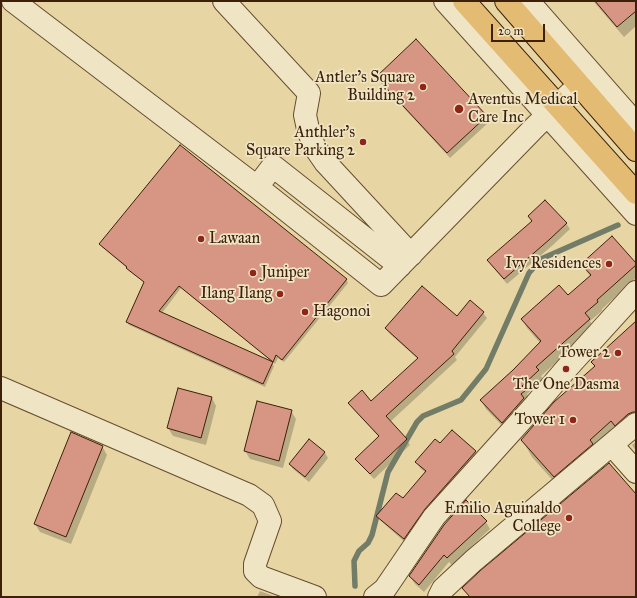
<!DOCTYPE html>
<style>
body{margin:0}
#map{position:relative;width:637px;height:598px;overflow:hidden;background:#e7d6a4;font-family:"IM FELL Great Primer",serif}
canvas{display:block}
.frame{position:absolute;inset:0;border:2px solid #3c200a;pointer-events:none}
.scale{position:absolute;left:491px;top:24px;width:54px;height:18px;box-sizing:border-box;border:2px solid #3c200a;border-top:0;padding-left:5px;font-size:12px;line-height:14px;white-space:nowrap;color:#3c200a;-webkit-text-stroke:3px #efe4c4;paint-order:stroke}
</style>
<div id="map">
<canvas width="637" height="598"></canvas>
<div class="frame"></div>
<div class="scale">20 m</div>
</div>
<script>
const ctx = document.querySelector('canvas').getContext('2d');
ctx.lineJoin = 'round';
function fillPath(path, color) { ctx.fillStyle = color; ctx.fill(path, 'evenodd'); }
const toPath = rows => new Path2D(rows.map(r => 'M' + r).join(''));
function stroke(path, color, width, dash) { ctx.strokeStyle = color; ctx.lineWidth = width; ctx.lineCap = dash ? 'butt' : 'round'; ctx.setLineDash(dash || []); ctx.stroke(path); }
function drawText(font, color, halo, rows, align = 'center') {
  ctx.font = font + ' "IM FELL Great Primer",serif'; ctx.lineWidth = 3.5; ctx.setLineDash([]); ctx.textBaseline = 'middle'; ctx.strokeStyle = halo; ctx.fillStyle = color; for (const [text, x, y, turn = 0] of rows) {
    ctx.save(); ctx.translate(x, y); ctx.rotate((+turn || 0) * Math.PI / 180); ctx.textAlign = isNaN(turn) ? turn : align; if (halo) ctx.strokeText(text, 0, 0); ctx.fillText(text, 0, 0); ctx.restore();
  }
}
fillPath(toPath([
 [593,1,636,1,636,26,624,37],
 [377,77,486,117,489,122,450,158,380,82],
 [529,216,566,223,570,229,553,245,507,284,492,266,489,260,532,222],
 [100,244,346,279,348,283,284,362,278,358,275,364,181,288,162,313,272,363,274,366,265,387,129,325,127,322,145,283,129,271,127,268,102,247],
 [582,264,636,264,636,278,602,309,602,311,590,321,594,328,541,376,543,379,527,394,530,399,507,431,486,409,481,400,513,370,540,343,527,328,522,319,568,296,591,277,587,272],
 [483,313,487,318,455,357,457,360,390,422,406,439,410,445,374,479,360,464,356,459,379,437,353,409,350,403,371,402,418,359,390,334,386,329],
 [636,322,636,433,564,493,532,457,522,440,595,367,592,362],
 [212,398,216,406,206,445,173,436,168,428],
 [291,411,296,419,283,468,250,459,245,451],
 [452,431,476,452,479,457,407,544,381,521,378,516,403,500,426,473,420,468,417,462,440,444],
 [309,440,325,453,328,458,309,482,293,469,290,464],
 [636,442,636,451,632,445],
 [102,446,107,455,71,544,40,532,35,524],
 [486,522,490,529,452,565,449,562,424,592,415,584,410,576],
 [260,591,276,597,257,597]
]), '#0003');
stroke(toPath([
 [355,586,354,561,359,551,368,543,372,535,388,472,417,422,423,416,461,400,486,369,529,273,541,259,618,225]
]), '#737c67', 5.5);
const building = toPath([
 [595,1,636,1,636,11,617,27,595,1],
 [416,39,487,116,447,153,376,77,416,39],
 [180,145,347,279,282,360,276,355,273,362,179,286,159,311,273,362,263,384,126,322,144,282,126,268,127,267,99,244,180,145],
 [545,200,567,223,550,239,504,279,487,260,532,221,528,216,545,200],
 [612,236,636,263,636,265,597,300,598,302,585,313,590,319,536,367,539,370,522,386,526,390,521,394,524,398,502,423,480,400,513,370,541,341,521,319,559,285,568,295,591,275,581,264,612,236],
 [422,286,457,316,470,300,484,312,452,351,454,354,386,416,407,439,370,474,355,459,379,436,348,403,362,390,371,401,418,358,385,328,422,286],
 [636,321,636,412,633,412,628,414,615,426,611,421,590,440,593,444,554,477,521,440,554,402,595,366,591,362,636,321],
 [178,388,212,397,201,438,167,428,178,388],
 [257,401,292,410,279,461,244,451,257,401],
 [452,430,476,451,425,509,404,539,376,516,396,493,403,498,426,471,415,462,435,439,440,443,452,430],
 [71,432,103,446,66,537,34,524,71,432],
 [309,439,325,452,305,477,289,464,309,439],
 [609,463,636,494,636,597,470,597,462,588,481,570,609,463],
 [466,500,487,521,447,558,444,555,419,585,409,576,444,525,466,500]
]);
fillPath(building, '#d69683');
stroke(building, '#3c200a', 1);
const minor = toPath([
 [13,1,257,187,381,285,536,126,579,85],
 [224,1,309,93,305,115,308,129,314,146,325,162,411,255],
 [445,1,636,214],
 [528,1,636,124],
 [257,187,273,166,400,266],
 [1,388,249,495,263,505,270,521,255,564,255,571,261,577,315,597],
 [612,445,636,472],
 [375,597,385,589,434,517,536,404,566,369,636,292],
 [439,597,443,589,473,561,636,424]
]);
const major = toPath([
 [464,1,636,193],
 [506,1,636,150]
]);
stroke(minor, '#674e30', 24);
stroke(major, '#3c200a', 24);
stroke(minor, '#efe4c4', 22);
stroke(major, '#e4bb72', 22);
for (const [x, y, r, color] of [
 [423,87,4,"#8f2418"],
 [459,109,5,"#8f2418"],
 [363,142,4,"#8f2418"],
 [201,239,4,"#8f2418"],
 [609,264,4,"#8f2418"],
 [253,273,4,"#8f2418"],
 [280,294,4,"#8f2418"],
 [305,312,4,"#8f2418"],
 [618,353,4,"#8f2418"],
 [566,369,4,"#8f2418"],
 [573,420,4,"#8f2418"],
 [569,518,4,"#8f2418"]
]) { const dot = new Path2D(); dot.arc(x, y, r, 0, 2 * Math.PI); ctx.fillStyle = color; ctx.fill(dot); stroke(dot, '#efe4c4', 1.5); }
drawText('16px', '#3c200a', '#efe4c4', [
 ["Antler's Square",415,78],
 ["Building 2",415,96],
 ["Aventus Medical",468,100,"left"],
 ["Care Inc",468,118,"left"],
 ["Anthler's",355,133],
 ["Square Parking 2",355,151],
 ["Lawaan",209,239,"left"],
 ["Ivy Residences",601,264],
 ["Juniper",261,273,"left"],
 ["Ilang Ilang",272,294],
 ["Hagonoi",313,312,"left"],
 ["Tower 2",610,353],
 ["The One Dasma",566,385,"center"],
 ["Tower 1",565,420],
 ["Emilio Aguinaldo",561,509],
 ["College",561,527]
], 'right');
</script>
